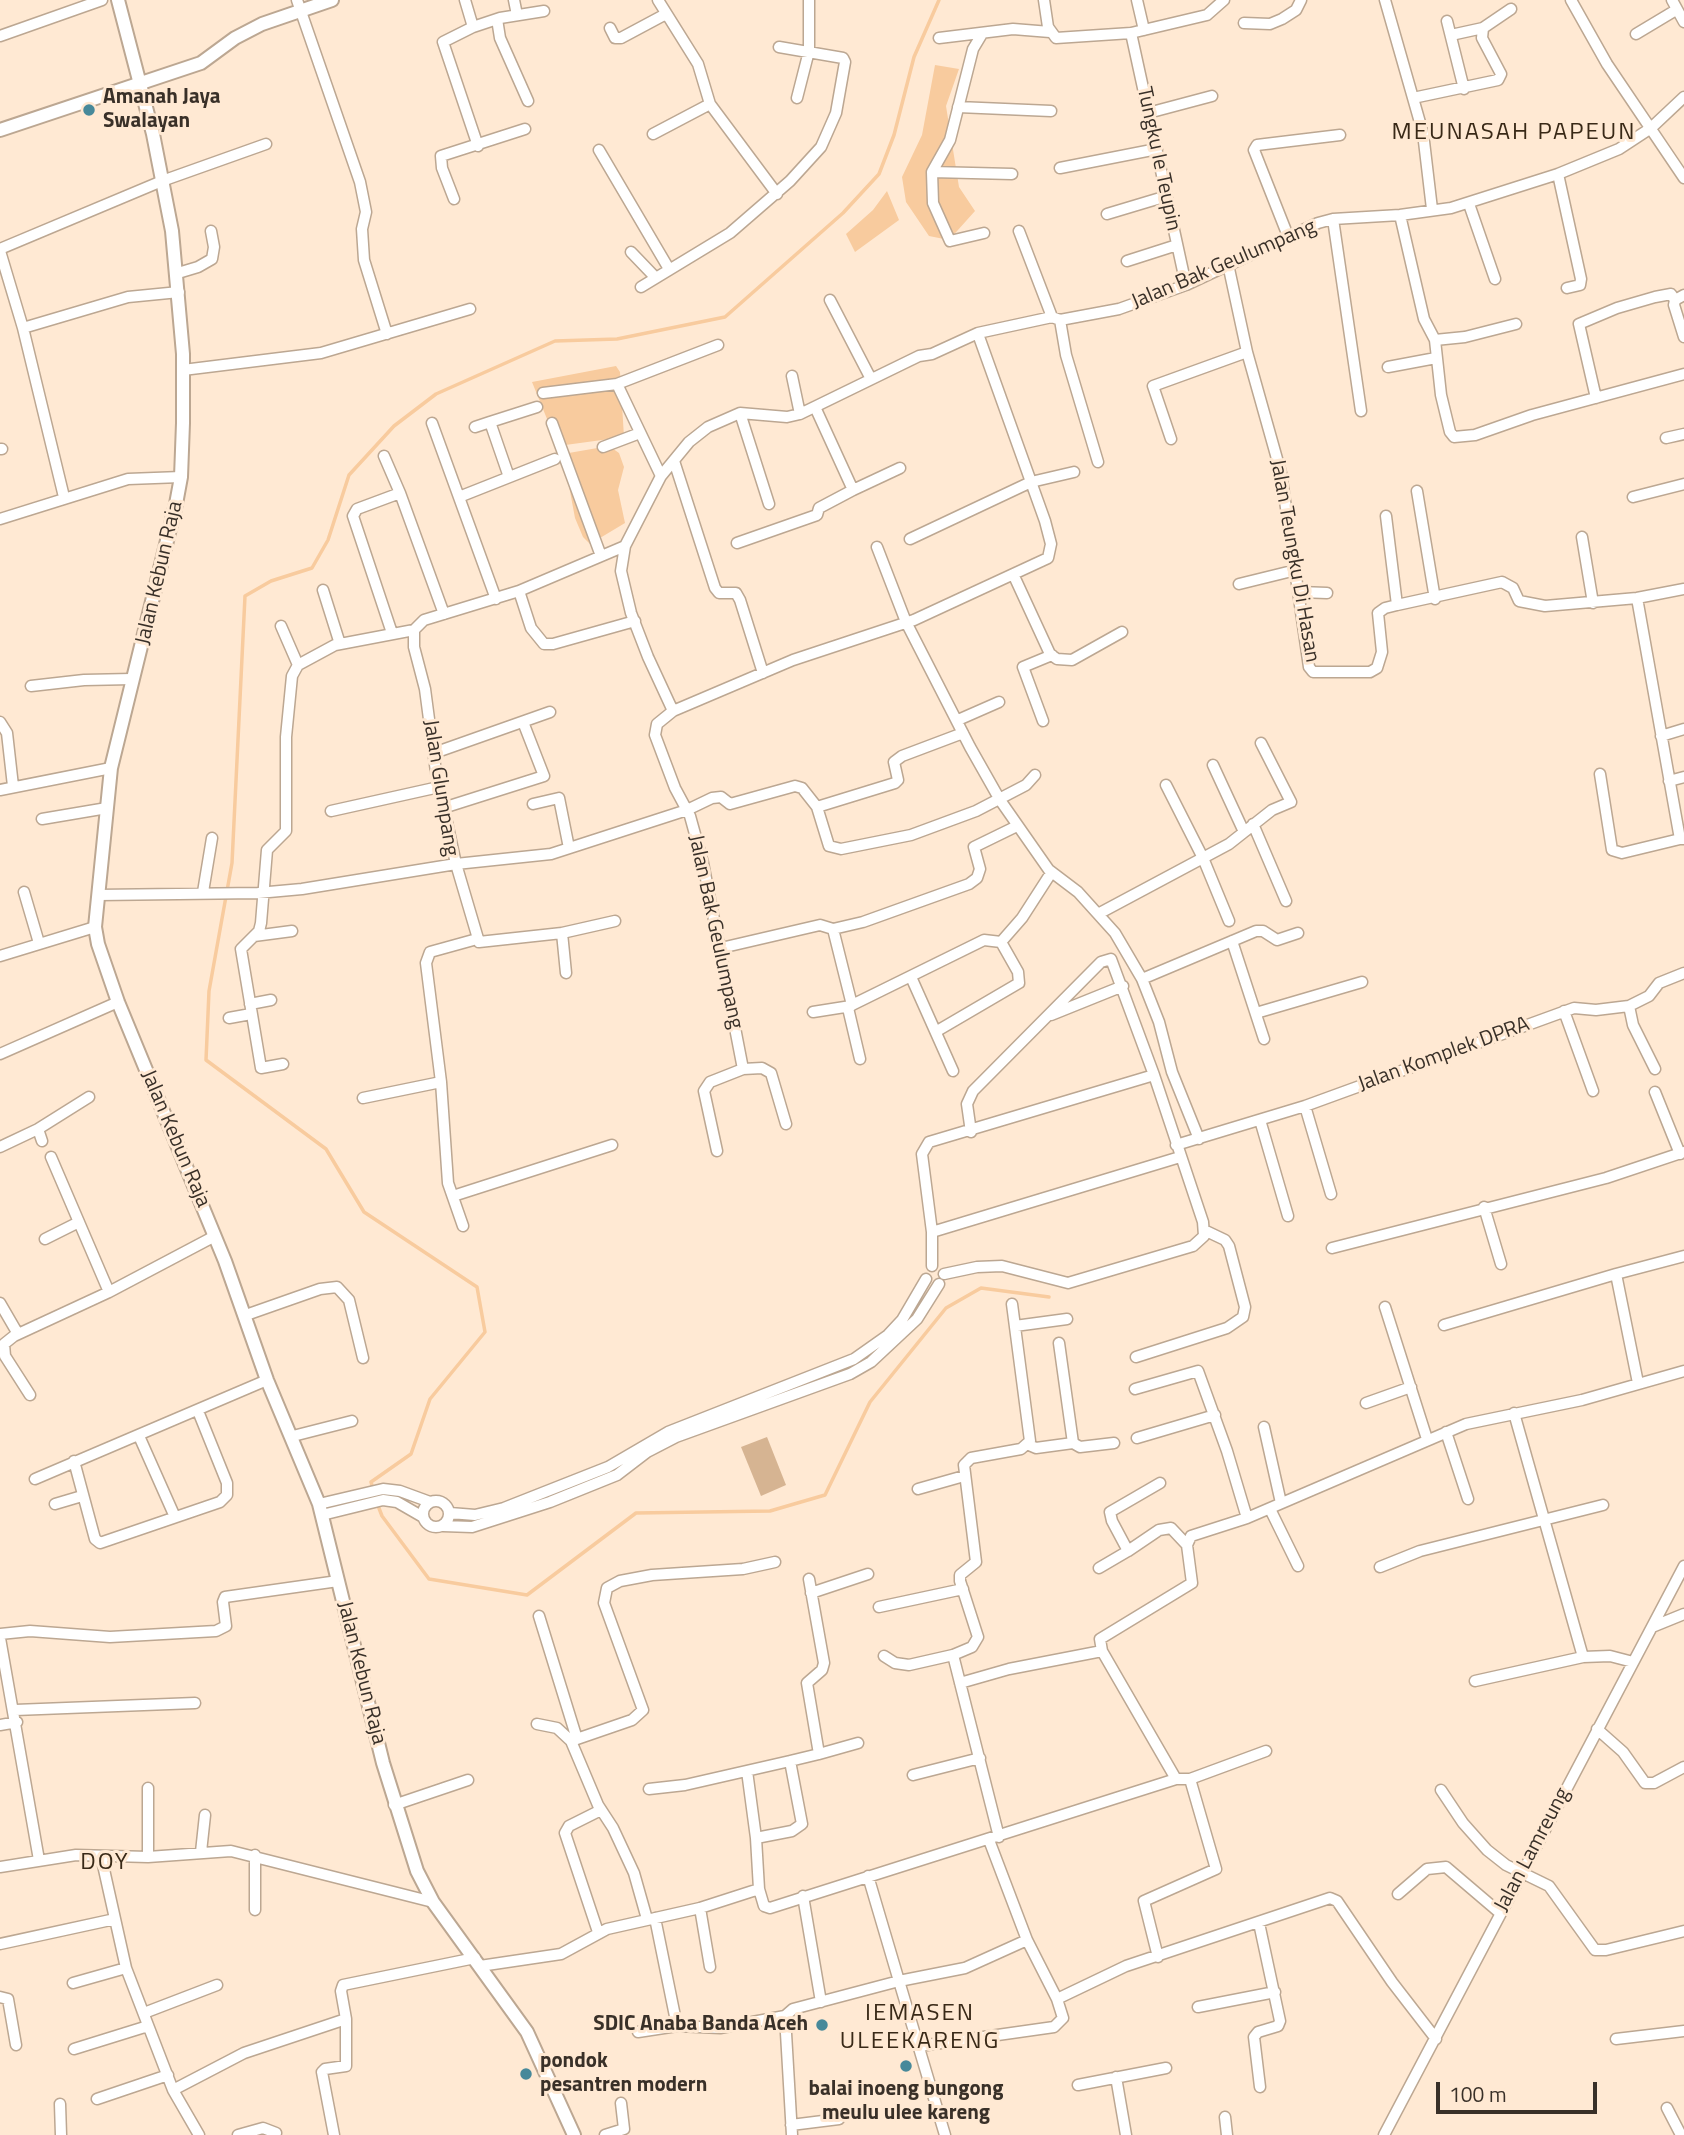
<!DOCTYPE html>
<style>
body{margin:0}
#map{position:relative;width:1684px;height:2135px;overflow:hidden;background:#ffe9d3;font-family:"Titillium Web",sans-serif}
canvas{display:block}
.scale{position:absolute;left:1436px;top:2082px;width:161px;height:32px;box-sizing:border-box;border:4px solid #393028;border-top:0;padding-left:9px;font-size:21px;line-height:24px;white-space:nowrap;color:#393028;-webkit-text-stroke:5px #ffe9d3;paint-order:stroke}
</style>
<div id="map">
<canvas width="1684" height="2135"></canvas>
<div class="scale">100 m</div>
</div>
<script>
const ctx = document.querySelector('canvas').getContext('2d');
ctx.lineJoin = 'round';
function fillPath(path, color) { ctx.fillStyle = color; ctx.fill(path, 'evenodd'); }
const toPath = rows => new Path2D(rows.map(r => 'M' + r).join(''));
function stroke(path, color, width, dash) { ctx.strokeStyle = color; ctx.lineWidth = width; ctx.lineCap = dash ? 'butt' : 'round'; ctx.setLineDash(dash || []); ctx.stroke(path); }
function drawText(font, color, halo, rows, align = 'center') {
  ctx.font = font + ' "Titillium Web",sans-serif'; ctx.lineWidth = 6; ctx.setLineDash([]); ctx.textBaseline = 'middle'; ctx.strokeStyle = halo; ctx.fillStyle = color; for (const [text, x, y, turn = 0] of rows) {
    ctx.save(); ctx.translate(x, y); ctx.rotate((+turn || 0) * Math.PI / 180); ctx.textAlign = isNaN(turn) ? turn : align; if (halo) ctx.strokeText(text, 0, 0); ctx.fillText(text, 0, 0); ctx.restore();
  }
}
fillPath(toPath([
 [767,1437,786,1485,761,1496,741,1447]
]), '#d6b492');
fillPath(toPath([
 [935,65,959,69,946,106,959,187,975,211,949,240,929,236,906,202,902,177,922,135],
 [887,191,899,220,855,252,846,234,873,210],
 [616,366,620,372,624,437,558,446,532,382],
 [609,446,619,453,624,467,618,490,625,523,590,544,583,537,575,518,563,454]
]), '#f8cb9e');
stroke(toPath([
 [373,1489,371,1482,411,1454,430,1399,485,1332,477,1287,364,1212,326,1149,206,1060,209,991,232,863,245,596,271,581,312,568,328,540,349,475,394,426,436,394,555,341,617,339,725,317,843,213,879,174,894,135,914,57,939,0],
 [377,1503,382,1516,429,1579,527,1595,636,1513,770,1511,825,1495,870,1402,946,1308,981,1288,1049,1297]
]), '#f8cb9e', 3.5);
const minor = toPath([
 [297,0,360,182,366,212,362,229,364,260,387,334],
 [465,0,473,27,443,42,478,146],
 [514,0,517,15],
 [658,0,698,64,710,104,777,194],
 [1044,0,1048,27,1056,38,1131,33],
 [1137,0,1144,30],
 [1385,0,1423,133,1432,209],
 [1571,0,1607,64,1684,178],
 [1672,0,1684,22],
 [497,19,500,38,528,101],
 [1447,21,1464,89],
 [1244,23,1270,24,1282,19,1296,10,1301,0],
 [473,27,500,18,544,11],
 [610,28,615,38,621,38,664,15],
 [982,34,973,49,950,140,932,172,933,203,950,241,984,233],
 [1636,34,1676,10],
 [1451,35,1483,28,1511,9],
 [0,36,102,0],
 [939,38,1013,29,1050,32],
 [797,98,809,51,809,0],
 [1413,98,1498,80,1501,74,1482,38,1483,28],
 [958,107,1051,111],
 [1148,113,1212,96],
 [653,134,710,104],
 [599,150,669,269],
 [1060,168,1157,149],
 [932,172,1012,174],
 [1558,174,1581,279,1580,285,1567,288],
 [454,199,442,168,441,156,525,129],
 [1469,204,1495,279],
 [1107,214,1167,196],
 [1400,215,1424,319,1435,340,1441,395,1450,432,1454,437,1475,435,1532,415,1684,374],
 [1333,219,1361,411],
 [1019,231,1052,317],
 [1288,236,1254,150,1257,145,1340,135],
 [0,249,162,181,266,144],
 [0,251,23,328,64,497],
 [631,252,655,277],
 [1127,261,1177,245],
 [1228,264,1247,352,1281,473,1309,667,1313,672,1370,672,1377,668,1382,652,1378,613,1385,608,1397,605,1502,582,1513,588,1519,601,1545,606,1637,598,1684,589],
 [178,273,198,267,212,259,214,247,211,231],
 [1186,285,1131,33,1207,15,1224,0],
 [641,287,730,233,790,181,821,147,836,113,845,62,843,58,779,47],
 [1684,295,1675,300,1674,305,1684,337],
 [830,300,871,379],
 [1060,320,1066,355,1098,462],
 [23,328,128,297,179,292],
 [1435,340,1465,337,1516,324],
 [1388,367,1436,358],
 [183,370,321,353,470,309],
 [792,376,800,414],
 [617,384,661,476],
 [543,393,617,384,718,345],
 [1596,398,1579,324,1617,308,1655,297,1671,294,1675,300],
 [740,413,769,504],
 [490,422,537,407],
 [432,423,496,599],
 [552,423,601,556],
 [475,427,490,422,509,477],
 [1666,438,1684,434],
 [1171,439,1153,386,1247,352],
 [603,447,640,433],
 [0,449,2,449],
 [384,456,400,493,357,509,353,516,392,633],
 [674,461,715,588,719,593,736,593,740,600,763,673],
 [853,490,900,468],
 [1417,491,1435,599],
 [400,493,444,614],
 [459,497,555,459],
 [1633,497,1684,484],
 [1386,516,1397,605],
 [0,519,128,479,181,477],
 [1582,537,1593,603],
 [910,539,1031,482,1074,472],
 [737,543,817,515,819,508,853,490,815,407],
 [877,547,906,622,970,747,1000,800,1051,873,1022,918,1001,942,1018,972,1019,983,937,1031],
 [1014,576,1050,654,1057,659,1072,660,1122,632],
 [1239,584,1296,570],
 [323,590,340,644],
 [519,591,531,628,544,644,553,644,635,621],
 [1300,592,1327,593],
 [1637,598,1680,839,1684,839],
 [281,626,298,665],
 [31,686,84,680,132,679],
 [673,711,793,660,914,620,1048,558,1051,544,1045,521,978,334],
 [958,720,999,702],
 [1043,721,1023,667,1052,655],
 [0,722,7,733,13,786],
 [1661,736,1684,729],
 [434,753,550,712],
 [1213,765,1244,832],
 [1600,774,1612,850,1622,853,1680,839],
 [1669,781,1684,777],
 [1166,785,1203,858,1229,921],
 [0,790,111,768],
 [533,804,559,798,569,848],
 [817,807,895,783,898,780,894,762,902,756,963,733],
 [443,808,544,776,523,722],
 [331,811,439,787],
 [42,819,107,808],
 [1253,824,1286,901],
 [1049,870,1078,892,1115,933,1142,979,1159,1022,1172,1072,1199,1139],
 [24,892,39,943],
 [203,892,212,838],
 [98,895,258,893,302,889,456,864,436,772,425,689,414,647,414,630,424,620,519,591,625,546],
 [1098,914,1229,844,1272,810,1291,802,1261,743],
 [833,929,852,1005,984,940,1001,942],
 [562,933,615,921],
 [254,936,292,931],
 [1232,941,1264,1039],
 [721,948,820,925,833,929,863,922,969,884,977,878,980,869,974,847,1017,826],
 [0,956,95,927],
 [566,973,562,933,479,942,456,864,551,854,687,810,712,798,721,797,730,804,795,786,802,788,817,807,829,846,841,849,911,835,976,811,1026,785,1035,775],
 [911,977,953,1071],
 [1142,979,1256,931,1263,931,1277,940,1298,933],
 [250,1004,271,1000],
 [1629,1006,1633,1025,1655,1069],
 [848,1008,860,1059],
 [1564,1011,1593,1091],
 [813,1012,851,1006],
 [1256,1013,1362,982],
 [1051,1015,1123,986],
 [229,1018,251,1014],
 [0,1054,118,1002],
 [283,1064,261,1068,241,949,259,931,261,923,267,850,286,831,286,737,292,676,298,665,335,645,414,630],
 [1655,1092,1680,1154],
 [363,1098,441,1082],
 [1305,1106,1331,1194],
 [1260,1120,1288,1216],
 [786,1124,771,1073,762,1068,743,1069,703,863,690,816,675,788,655,735,657,724,673,711,648,657,631,613,621,571,625,546,661,476,689,442,708,427,740,413,787,417,800,414,919,356,932,354,978,333,1052,317,1060,320,1119,309,1186,285,1318,223,1333,219,1400,215,1451,208,1558,174,1619,149,1651,128,1684,97],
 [38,1129,42,1141],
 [1176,1145,1305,1106,1574,1008,1596,1010,1629,1006,1649,996,1659,983,1684,973],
 [0,1147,38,1129,89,1097],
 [717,1151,704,1091,710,1082,743,1069],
 [453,1196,612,1145],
 [1484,1207,1501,1264],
 [463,1226,448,1183,441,1082,426,963,430,952,477,939],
 [932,1232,1180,1157],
 [45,1239,79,1222],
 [1332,1248,1606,1178,1684,1152],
 [932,1266,932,1232,922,1154,929,1142,1154,1075],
 [944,1274,977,1267,1002,1266,1068,1283,1193,1246,1204,1236,1203,1222,1154,1075,1111,959,1101,962,973,1091,967,1104,971,1132],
 [1616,1274,1684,1256],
 [109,1292,215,1236],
 [0,1303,18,1334],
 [1385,1307,1427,1439],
 [246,1315,320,1289,337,1287,349,1300,363,1358],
 [1444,1325,1616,1274,1638,1383],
 [1015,1326,1067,1319],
 [1059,1343,1073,1443,1080,1447,1114,1443],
 [1136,1357,1227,1328,1243,1317,1245,1307,1229,1246,1225,1240,1204,1230],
 [1135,1389,1198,1371,1227,1451,1247,1518],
 [30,1395,5,1356,4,1344,14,1336,109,1292,51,1157],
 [1366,1403,1411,1387],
 [1514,1413,1583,1657],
 [1264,1427,1281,1503],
 [1446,1432,1468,1499],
 [139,1436,175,1517],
 [293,1436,352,1421],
 [1137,1438,1215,1415],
 [1029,1445,1036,1448,1073,1443],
 [74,1461,95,1539,100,1543,220,1502,227,1495,227,1483,198,1411],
 [35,1479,267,1380],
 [1160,1483,1110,1512,1112,1521,1128,1551,1159,1530,1171,1528,1187,1545],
 [918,1489,964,1476],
 '423 1514a13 13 0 1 1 26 0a13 13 0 1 1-26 0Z',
 [55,1504,82,1496],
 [319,1504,383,1489,400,1491,430,1502],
 [1270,1509,1298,1566],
 [450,1513,475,1515,504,1508,608,1467,668,1432,854,1359,888,1335,902,1320,926,1279],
 [322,1515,383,1500,397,1502,423,1517],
 [443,1526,472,1527,550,1502,617,1475,647,1452,676,1437,850,1374,871,1362,917,1319,939,1284],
 [1380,1567,1420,1551,1603,1505],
 [1099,1568,1128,1551],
 [811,1593,868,1574],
 [879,1607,963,1589],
 [539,1616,577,1739],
 [1652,1627,1684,1614],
 [0,1634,30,1631,110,1637,216,1631,226,1626,223,1602,225,1597,338,1581],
 [0,1638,39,1860],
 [884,1656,895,1663,909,1665,953,1655],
 [1475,1681,1583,1657,1610,1656,1633,1662],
 [960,1683,1009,1669,1102,1651],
 [15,1710,195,1703],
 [537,1724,557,1728,571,1741,598,1805,613,1828,634,1873,647,1919],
 [0,1725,17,1722],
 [1597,1729,1623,1752,1645,1783,1654,1783,1684,1767],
 [571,1741,632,1720,643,1710,604,1603,607,1588,620,1581,652,1575,743,1569,775,1562],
 [819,1754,858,1743],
 [790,1761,819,1754,807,1683,822,1670,824,1663,809,1579],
 [747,1771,756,1838],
 [913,1775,980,1758],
 [1176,1779,1102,1651,1100,1639,1192,1583,1187,1545,1191,1536,1247,1518,1466,1424,1582,1400,1684,1371],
 [649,1789,685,1785,790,1761,802,1824,792,1831,756,1838,759,1889,764,1906,770,1908,1176,1779,1190,1779,1266,1751],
 [1441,1790,1463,1823,1487,1850,1506,1865,1549,1886,1595,1950,1606,1950,1684,1931],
 [394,1805,468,1780],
 [999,1837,953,1655,972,1647,978,1637,960,1581,960,1575,976,1562,964,1465,971,1458,1021,1449,1030,1441,1012,1304],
 [989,1840,1027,1940,1057,1999,1126,1966,1330,1898,1337,1901,1392,1982,1436,2039],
 [201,1852,205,1815],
 [101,1856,126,1968,173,2090,199,2135],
 [148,1857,148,1788],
 [0,1867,76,1855,148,1857,231,1851,433,1902],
 [868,1876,899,1981,965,1968,1027,1940],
 [1398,1894,1427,1869,1446,1867,1500,1913],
 [803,1896,821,2002],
 [700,1908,710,1967],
 [255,1910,255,1855],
 [655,1918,677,2026],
 [1259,1923,1280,2021,1278,2026,1258,2032,1254,2037,1260,2087],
 [598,1932,565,1833,569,1826,601,1810],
 [0,1944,115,1919],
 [1158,1957,1144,1901,1216,1869,1190,1779],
 [480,1966,561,1954,607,1929,700,1908,759,1889],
 [73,1983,126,1968],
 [0,1997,8,1999,16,2045],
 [1198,2007,1275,1992],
 [144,2013,217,1985],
 [638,2032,677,2026,720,2028,785,2016],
 [1616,2039,1684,2031],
 [920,2046,1054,2027,1063,2018,1057,1999],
 [74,2049,148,2026],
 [1116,2077,1126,2135],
 [1078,2085,1166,2068],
 [173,2090,244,2053,346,2019],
 [97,2099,168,2075],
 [60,2104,61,2135],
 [1667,2108,1681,2135],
 [1225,2117,1227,2135],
 [791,2125,839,2119],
 [238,2135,263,2128,276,2133],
 [334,2135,322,2072,325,2069,346,2066,346,2019,341,1991,343,1985,475,1958],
 [605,2135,624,2129,621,2103],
 [792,2135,785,2016,793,2009,899,1981,945,2135],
 [1384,2135,1684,1566]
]);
const tertiary = toPath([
 [118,0,153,134,172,231,183,354,183,423,181,477,176,504,111,768,95,927,98,944,118,1002,225,1261,267,1380,319,1504,383,1763,417,1871,433,1902,527,2032,574,2135],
 [0,130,201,63,235,38,262,24,332,0]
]);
stroke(minor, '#bca792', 13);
stroke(tertiary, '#bca792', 16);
stroke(minor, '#fff', 10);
stroke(tertiary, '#fff', 12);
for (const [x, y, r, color] of [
 [89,110,7,"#47899a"],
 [822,2025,7,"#47899a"],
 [906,2066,7,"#47899a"],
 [526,2074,7,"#47899a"]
]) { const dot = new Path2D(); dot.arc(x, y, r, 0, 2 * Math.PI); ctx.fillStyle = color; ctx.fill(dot); stroke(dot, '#ffe9d3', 2.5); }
drawText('bold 21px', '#393028', '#ffe9d3', [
 ["Amanah Jaya",103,98],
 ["Swalayan",103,122],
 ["SDIC Anaba Banda Aceh",808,2025,"right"],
 ["pondok",540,2062],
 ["pesantren modern",540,2086],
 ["balai inoeng bungong",906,2090,"center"],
 ["meulu ulee kareng",906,2114,"center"]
], 'left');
drawText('21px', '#393028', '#ffe9d3', [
 ["Tungku Ie Teupin",1158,159,78],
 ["Jalan Bak Geulumpang",1224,265,-23],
 ["Jalan Teungku Di Hasan",1294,561,80],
 ["Jalan Kebun Raja",160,573,-77],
 ["Jalan Glumpang",440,788,81],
 ["Jalan Bak Geulumpang",715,932,78],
 ["Jalan Komplek DPRA",1444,1055,-20],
 ["Jalan Kebun Raja",175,1139,67],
 ["Jalan Kebun Raja",361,1673,76],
 ["Jalan Lamreung",1533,1850,-62]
]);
ctx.letterSpacing = '2px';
drawText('24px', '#392917', '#ffe9d3', [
 ["MEUNASAH PAPEUN",1514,133],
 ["DOY",105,1863],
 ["IEMASEN",920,2014],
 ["ULEEKARENG",920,2042]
]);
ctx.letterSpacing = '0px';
</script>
